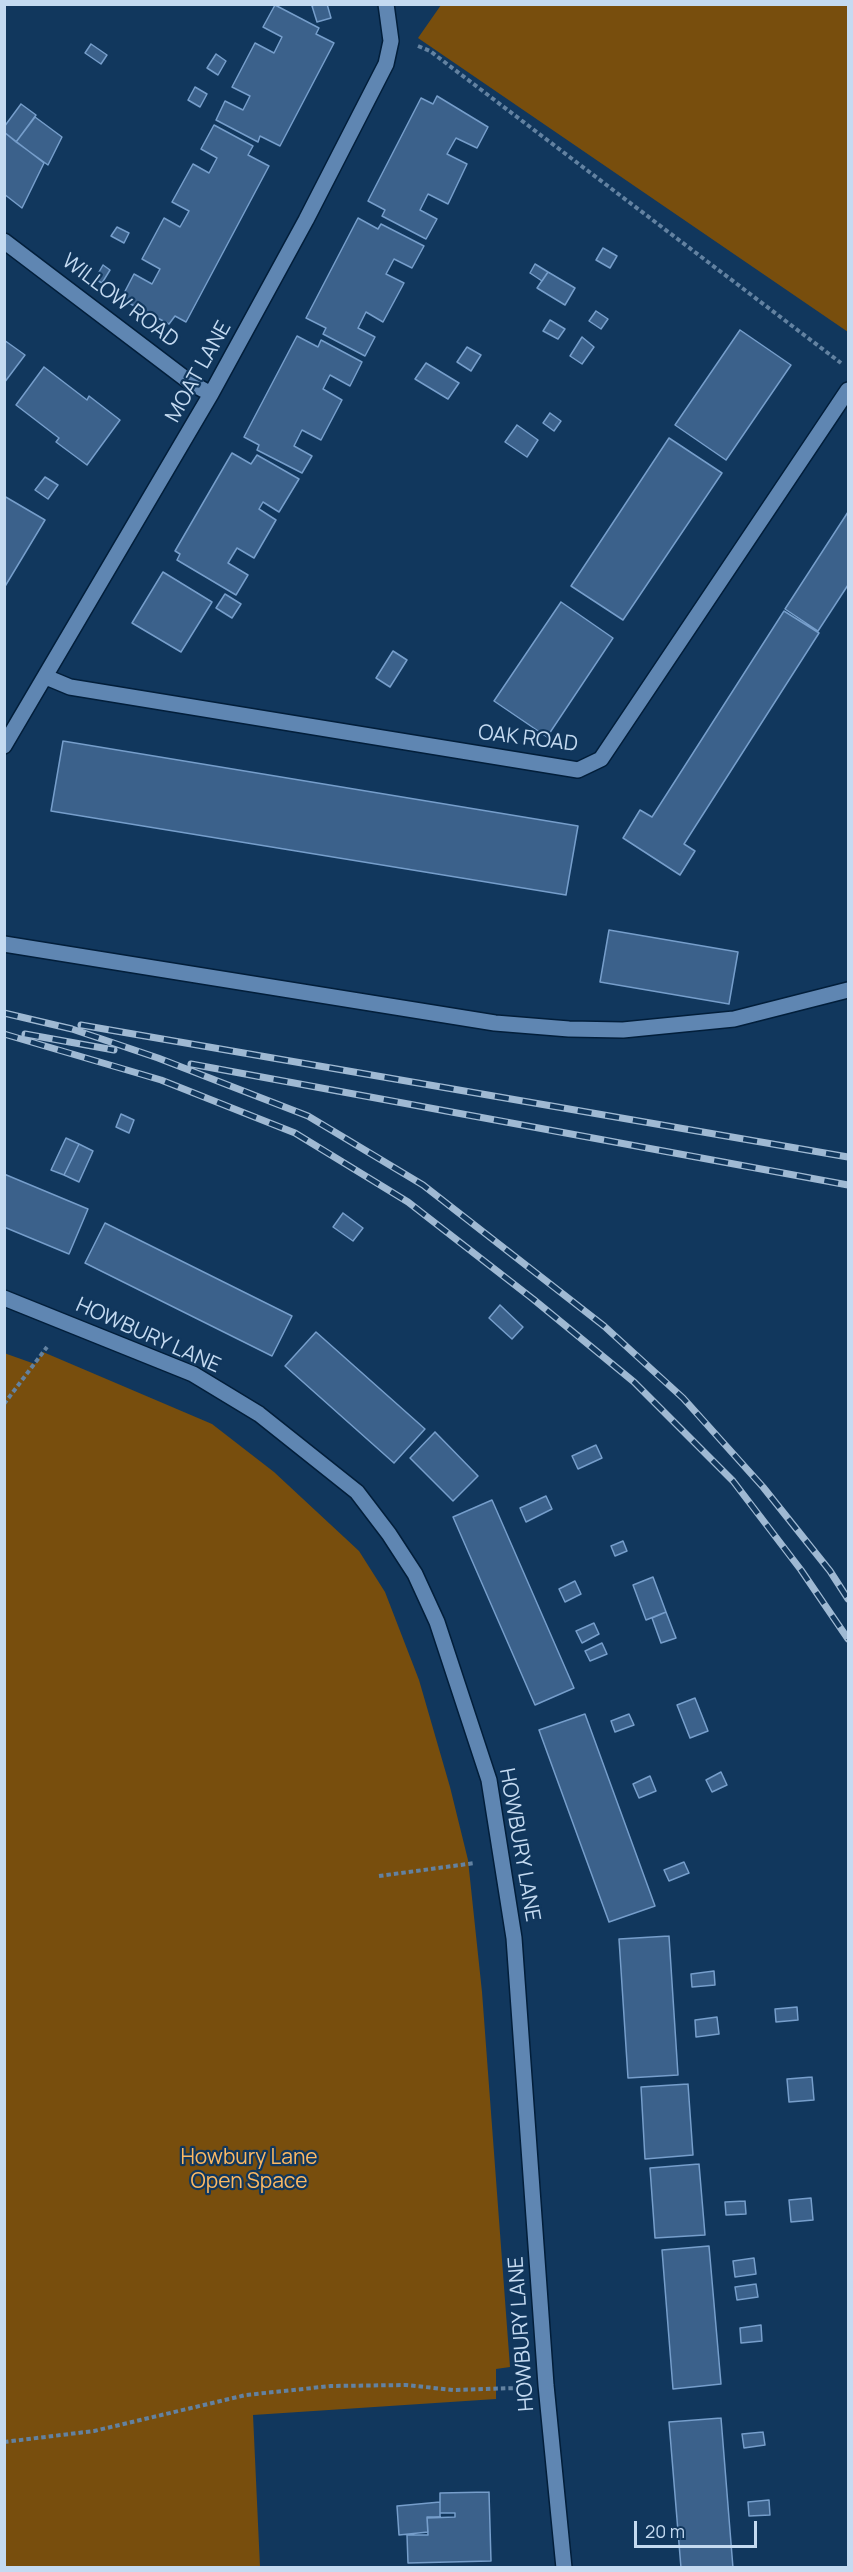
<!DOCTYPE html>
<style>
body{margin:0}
#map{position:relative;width:853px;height:2572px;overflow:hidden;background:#11375d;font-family:Manrope,sans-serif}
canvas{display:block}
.frame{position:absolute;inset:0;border:6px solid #c4daf1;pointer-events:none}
.scale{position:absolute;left:634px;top:2521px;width:123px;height:27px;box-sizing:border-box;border:3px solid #c4daf1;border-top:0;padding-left:8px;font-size:18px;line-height:21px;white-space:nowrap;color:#c4daf1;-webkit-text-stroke:4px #11375d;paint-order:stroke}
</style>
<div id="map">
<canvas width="853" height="2572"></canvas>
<div class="frame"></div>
<div class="scale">20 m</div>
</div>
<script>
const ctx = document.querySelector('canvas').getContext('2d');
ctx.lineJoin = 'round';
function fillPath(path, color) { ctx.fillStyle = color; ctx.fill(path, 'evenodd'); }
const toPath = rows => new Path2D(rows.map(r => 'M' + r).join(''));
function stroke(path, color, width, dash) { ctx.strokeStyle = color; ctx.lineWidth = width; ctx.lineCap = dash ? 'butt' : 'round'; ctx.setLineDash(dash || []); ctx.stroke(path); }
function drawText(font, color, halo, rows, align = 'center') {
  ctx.font = font + ' Manrope,sans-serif'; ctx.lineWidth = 4.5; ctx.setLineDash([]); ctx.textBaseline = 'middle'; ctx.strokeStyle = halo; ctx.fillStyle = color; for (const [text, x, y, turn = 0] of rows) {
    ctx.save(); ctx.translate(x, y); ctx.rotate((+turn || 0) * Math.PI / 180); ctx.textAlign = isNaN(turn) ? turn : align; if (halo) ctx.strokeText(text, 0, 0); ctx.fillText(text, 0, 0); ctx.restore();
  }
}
fillPath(toPath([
 [441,5,848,5,848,332,418,38],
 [43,1352,212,1424,274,1472,359,1551,385,1592,419,1680,450,1787,468,1860,482,1992,510,2367,496,2369,496,2399,253,2415,260,2567,5,2567,4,1353,35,1364]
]), '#784e0d');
const building = toPath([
 [316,4,327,4,331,18,317,22,312,6,316,4],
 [275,5,319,28,316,34,334,43,280,146,260,136,258,142,216,120,225,101,243,110,250,96,232,87,255,43,274,53,282,37,263,27,275,5],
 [91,44,107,55,101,64,85,53,91,44],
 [216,54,226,61,218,75,207,68,216,54],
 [195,87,207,94,200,107,188,100,195,87],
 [437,96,488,127,477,148,456,138,447,154,467,164,448,204,428,194,420,210,437,219,426,239,382,216,385,210,368,201,421,98,433,104,437,96],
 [21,104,36,115,16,142,4,132,4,127,21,104],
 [35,117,62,137,48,165,16,142,35,117],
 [214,125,253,146,248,155,269,166,186,322,175,316,169,324,121,299,134,274,152,284,160,269,142,259,164,218,180,227,189,211,172,202,193,164,209,173,217,158,201,149,214,125],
 [4,132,44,163,22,208,4,194,4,132],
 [358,218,378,229,381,224,424,246,412,268,394,259,386,274,404,283,383,322,366,312,358,328,375,337,365,356,323,334,326,328,306,318,358,218],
 [117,227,129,233,124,243,111,236,117,227],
 [603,248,617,256,610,268,596,260,603,248],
 [535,264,548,272,542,281,530,273,535,264],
 [103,265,110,270,102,283,95,279,103,265],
 [548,272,575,288,565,305,537,288,548,272],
 [596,311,608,319,601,329,589,321,596,311],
 [550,320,565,329,558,339,543,331,550,320],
 [740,330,791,365,726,460,675,425,740,330],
 [297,336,318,347,321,340,362,362,350,386,330,375,323,389,342,400,321,440,302,430,294,446,312,456,302,473,257,450,259,445,244,437,297,336],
 [582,337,594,347,582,364,570,356,582,337],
 [4,340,25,355,4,383,4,340],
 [467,347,481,355,471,371,457,362,467,347],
 [426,363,459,383,448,399,415,379,426,363],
 [44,367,87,400,89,396,120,420,87,465,56,442,59,438,16,405,44,367],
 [550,413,561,421,554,431,543,423,550,413],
 [517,425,538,440,527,457,505,442,517,425],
 [669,438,722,473,623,620,571,586,669,438],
 [232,453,251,464,257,455,299,479,279,512,263,502,259,509,276,520,254,558,237,548,228,563,248,575,236,595,177,560,180,554,175,551,232,453],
 [45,477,58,485,48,499,35,490,45,477],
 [4,496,45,520,4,588,4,496],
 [848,512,848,585,818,631,785,609,848,512],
 [163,572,212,602,181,652,132,623,163,572],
 [225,594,241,604,232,618,216,608,225,594],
 [561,602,613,638,547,737,494,701,561,602],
 [784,611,819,633,684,844,695,851,680,875,623,838,640,810,652,817,784,611],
 [393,651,407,660,390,687,376,678,393,651],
 [63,741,578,826,566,895,51,811,63,741],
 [609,930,738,952,729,1004,600,982,609,930],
 [121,1114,134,1120,129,1133,116,1127,121,1114],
 [66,1138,79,1144,64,1175,51,1170,66,1138],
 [79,1144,93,1151,79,1182,64,1175,79,1144],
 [4,1174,88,1209,69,1254,4,1227,4,1174],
 [343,1213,363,1228,353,1241,333,1227,343,1213],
 [105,1223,292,1316,272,1356,85,1263,105,1223],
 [500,1305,523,1327,512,1339,489,1318,500,1305],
 [316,1332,425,1429,394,1463,285,1366,316,1332],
 [435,1432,478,1476,453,1501,410,1458,435,1432],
 [596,1445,602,1458,578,1469,572,1456,596,1445],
 [546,1496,552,1509,526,1522,520,1508,546,1496],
 [492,1500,574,1688,535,1705,453,1517,492,1500],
 [623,1541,627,1551,615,1556,611,1546,623,1541],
 [653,1577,666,1612,646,1620,633,1585,653,1577],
 [575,1581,581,1594,565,1602,559,1589,575,1581],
 [666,1612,676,1638,661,1643,652,1618,666,1612],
 [594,1623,599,1634,582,1643,576,1631,594,1623],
 [602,1643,607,1654,590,1661,585,1651,602,1643],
 [695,1698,708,1731,690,1738,677,1705,695,1698],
 [585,1714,655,1906,609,1922,539,1730,585,1714],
 [629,1714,634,1725,615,1732,611,1721,629,1714],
 [721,1772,727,1785,712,1792,706,1780,721,1772],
 [650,1776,656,1791,639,1798,633,1784,650,1776],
 [684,1862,689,1873,669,1881,664,1870,684,1862],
 [669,1936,678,2075,628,2078,619,1939,669,1936],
 [714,1971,715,1985,692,1987,691,1974,714,1971],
 [797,2007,798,2020,776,2022,775,2009,797,2007],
 [717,2017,719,2034,696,2037,695,2020,717,2017],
 [812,2077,814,2100,789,2102,787,2079,812,2077],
 [688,2084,693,2155,645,2159,641,2087,688,2084],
 [699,2164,705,2235,655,2238,650,2168,699,2164],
 [811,2198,813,2220,791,2222,789,2200,811,2198],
 [745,2201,746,2214,726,2215,725,2202,745,2201],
 [709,2246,721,2384,673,2389,662,2250,709,2246],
 [754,2258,756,2274,735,2277,733,2261,754,2258],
 [756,2284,758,2297,737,2300,735,2287,756,2284],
 [761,2325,762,2341,741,2343,740,2328,761,2325],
 [721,2418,733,2568,681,2568,669,2422,721,2418],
 [763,2432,765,2445,744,2448,742,2434,763,2432],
 [489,2492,491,2561,408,2563,407,2535,428,2535,427,2518,455,2517,455,2513,440,2513,440,2493,489,2492],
 [769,2500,770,2515,749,2516,748,2502,769,2500],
 [440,2502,440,2517,427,2517,428,2532,399,2535,397,2506,440,2502]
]);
fillPath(building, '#3b618b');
stroke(building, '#769ecb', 1.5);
const minor = toPath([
 [4,241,191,383,211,394],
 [46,677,70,687,578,770,601,759,848,390],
 [4,746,211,394,306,220,386,64,391,41,386,4],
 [4,944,495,1023,569,1029,623,1030,734,1019,848,990],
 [4,1298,193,1374,259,1414,357,1492,389,1534,415,1574,437,1622,489,1780,514,1938,546,2385,564,2568]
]);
stroke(minor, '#021e3a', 18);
stroke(toPath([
 [418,46,430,51,841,363],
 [4,1404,47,1347],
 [379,1876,475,1863],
 [4,2442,94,2431,246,2395,331,2386,406,2385,453,2390,517,2388]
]), '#6382a1', 4, [4.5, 3]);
stroke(minor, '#5f86b2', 15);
const rail = toPath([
 [4,1013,72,1029,158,1058,308,1116,423,1185,604,1326,683,1398,763,1487,830,1571,848,1599],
 [81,1025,848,1157],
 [4,1034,161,1080,295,1133,408,1202,533,1299,634,1382,733,1481,801,1570,848,1639],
 [25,1034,114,1050],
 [191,1064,848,1185]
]);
stroke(rail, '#9fb9d3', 7);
stroke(rail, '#11375d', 4.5, [14]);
drawText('21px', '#c4daf1', '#11375d', [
 ["WILLOW ROAD",120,301,37],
 ["MOAT LANE",199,372,-61],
 ["OAK ROAD",528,739,7],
 ["HOWBURY LANE",148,1336,24],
 ["HOWBURY LANE",519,1845,80],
 ["HOWBURY LANE",522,2334,-94]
]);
drawText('21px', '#fcb963', '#11375d', [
 ["Howbury Lane",249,2158],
 ["Open Space",249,2182]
]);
</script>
